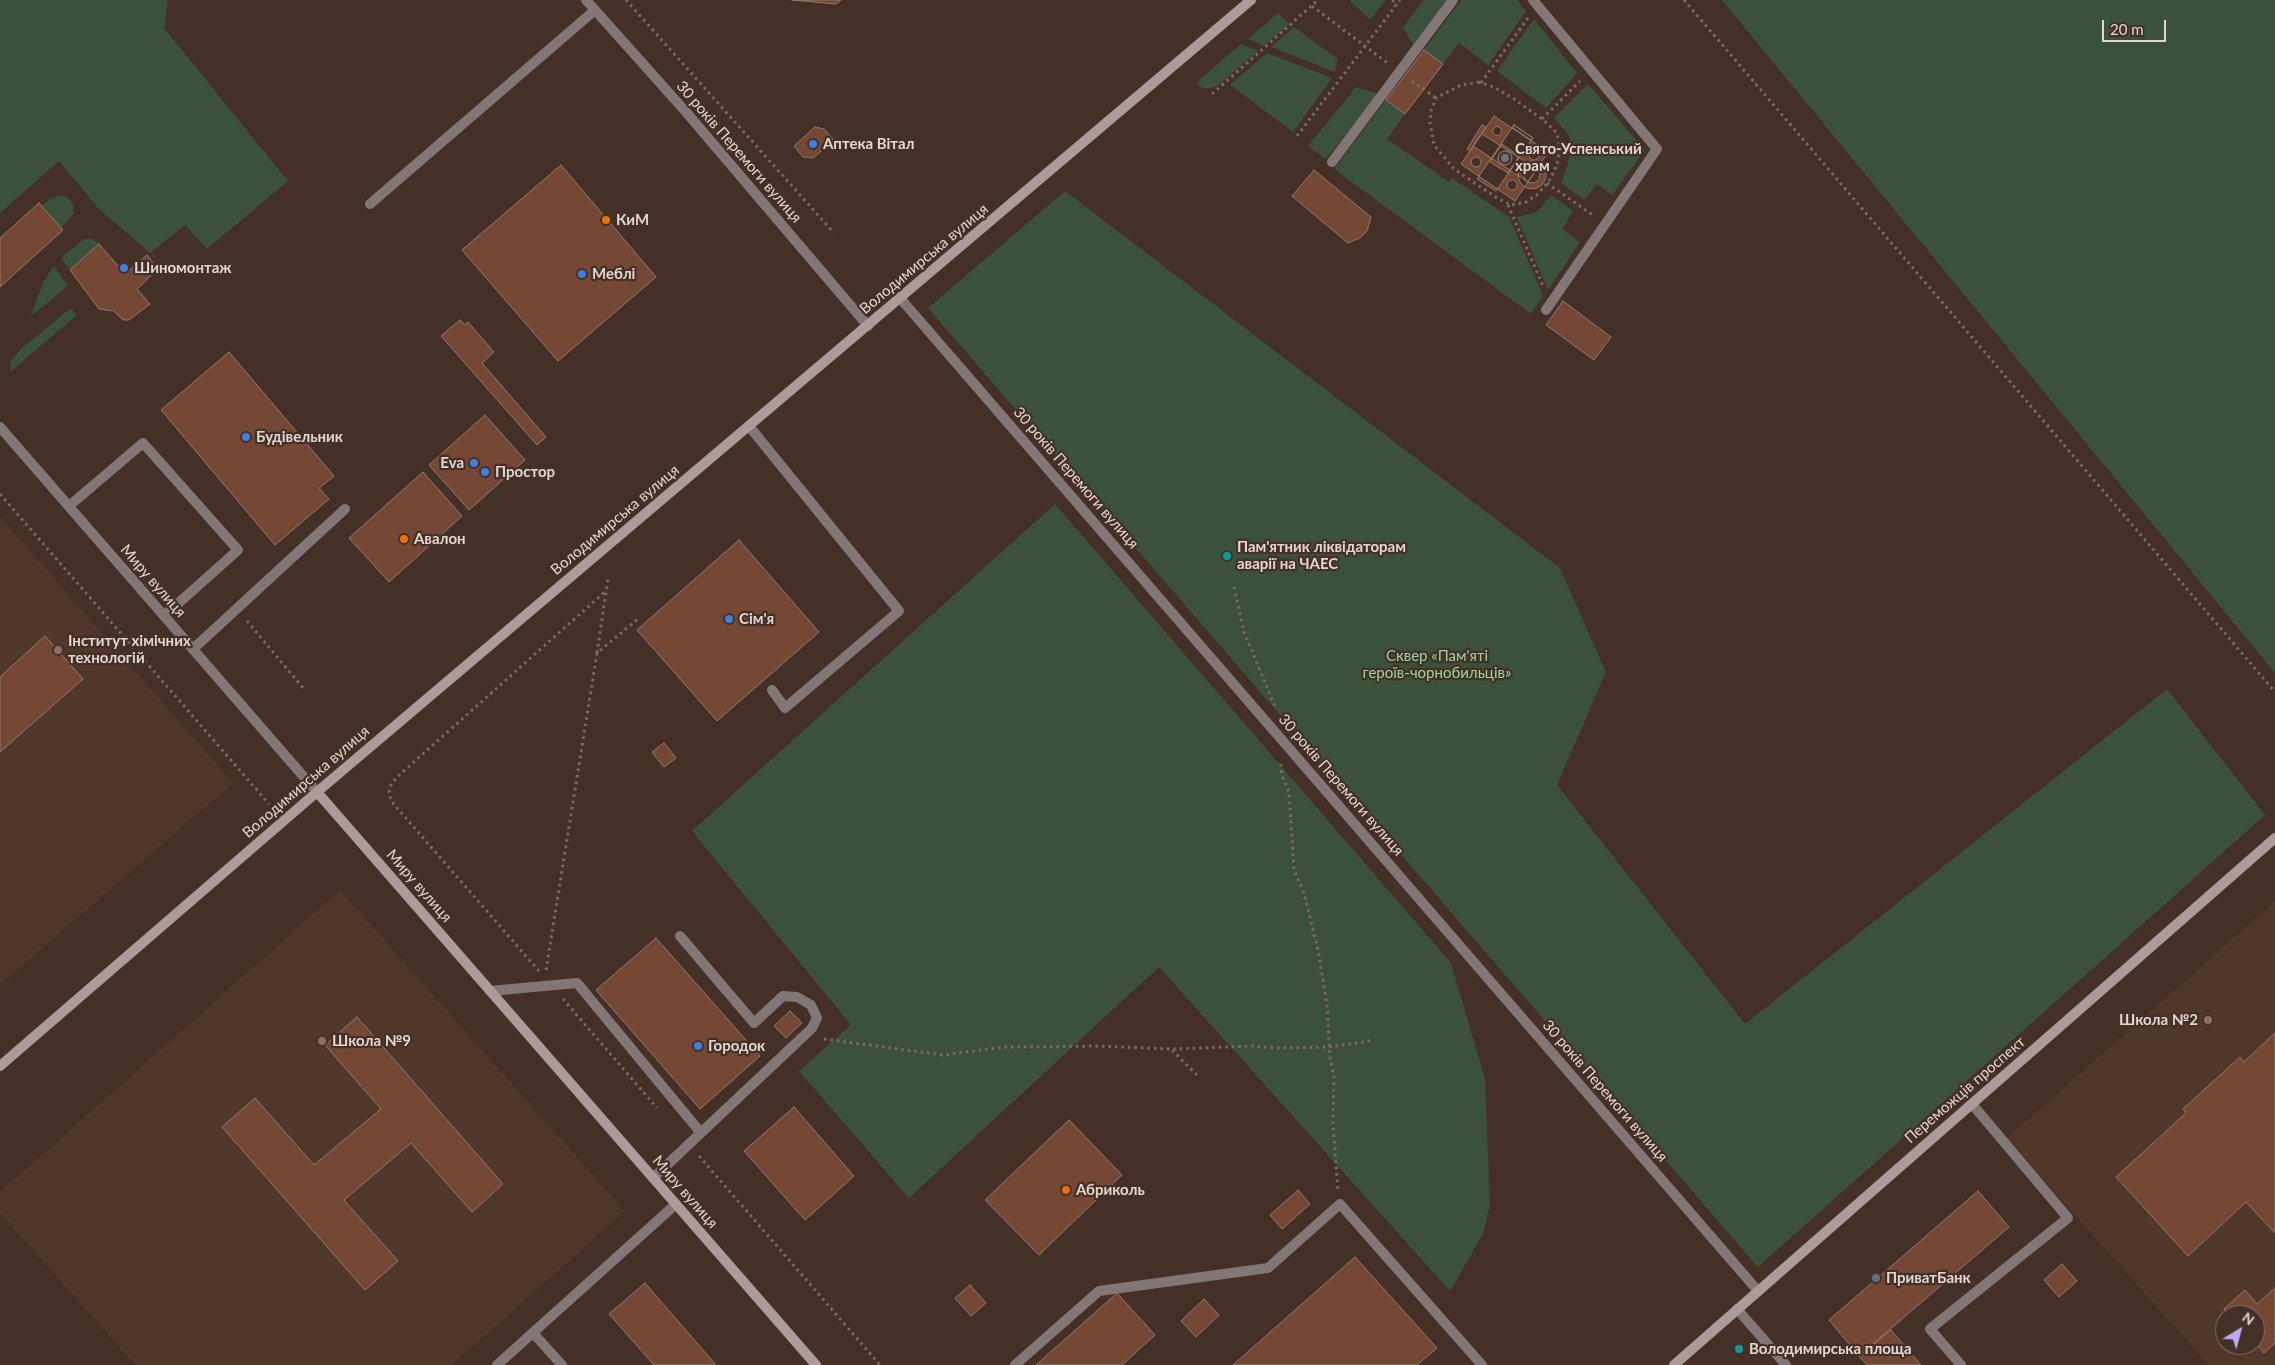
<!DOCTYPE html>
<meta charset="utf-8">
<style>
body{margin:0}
#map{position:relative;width:2275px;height:1365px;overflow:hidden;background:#443027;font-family:Lato,sans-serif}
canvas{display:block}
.north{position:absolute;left:2215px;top:1305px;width:50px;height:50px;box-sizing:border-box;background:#443027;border:1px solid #84726b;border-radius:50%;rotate:37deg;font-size:14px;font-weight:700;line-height:20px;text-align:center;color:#e3d6d0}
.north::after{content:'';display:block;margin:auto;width:18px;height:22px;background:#bbaaf6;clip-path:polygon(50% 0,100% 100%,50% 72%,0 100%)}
.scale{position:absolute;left:2102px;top:20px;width:64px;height:22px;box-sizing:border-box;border:2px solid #e3d6d0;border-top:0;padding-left:6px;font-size:15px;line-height:18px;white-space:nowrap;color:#e3d6d0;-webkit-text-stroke:4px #443027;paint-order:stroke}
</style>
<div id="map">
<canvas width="2275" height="1365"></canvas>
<div class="north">N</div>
<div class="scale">20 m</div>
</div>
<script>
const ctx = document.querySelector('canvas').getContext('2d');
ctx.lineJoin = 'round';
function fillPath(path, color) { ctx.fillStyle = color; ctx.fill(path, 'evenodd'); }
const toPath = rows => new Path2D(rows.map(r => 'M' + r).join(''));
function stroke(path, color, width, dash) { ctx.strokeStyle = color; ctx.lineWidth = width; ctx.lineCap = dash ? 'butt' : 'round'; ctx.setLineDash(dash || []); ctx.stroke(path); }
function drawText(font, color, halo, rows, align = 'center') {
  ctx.font = font + ' Lato,sans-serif'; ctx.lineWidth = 4.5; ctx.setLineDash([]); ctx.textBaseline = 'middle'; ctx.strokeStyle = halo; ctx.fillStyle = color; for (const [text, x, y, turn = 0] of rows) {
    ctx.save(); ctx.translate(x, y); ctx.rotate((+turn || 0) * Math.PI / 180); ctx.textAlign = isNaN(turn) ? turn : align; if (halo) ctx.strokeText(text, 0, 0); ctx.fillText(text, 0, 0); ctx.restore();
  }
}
fillPath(toPath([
 [0,516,233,783,0,985],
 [340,890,625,1211,452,1365,135,1365,0,1213,0,1192],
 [2275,901,2275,1365,2208,1365,2007,1138],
 [2225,1315,2255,1315,2255,1345,2225,1345]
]), '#51362a');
fillPath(toPath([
 [0,0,168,0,164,28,288,181,207,249,185,225,150,253,99,209,59,161,0,213],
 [1349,0,1386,0,1370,20],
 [1424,0,1449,0,1414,46,1403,27],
 [1461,0,1517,0,1526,11,1488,65,1459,43,1443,64,1424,50],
 [1722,0,2275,0,2275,673],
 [1278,13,1290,24,1263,46,1248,39],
 [1534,19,1577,73,1546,108,1497,71],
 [1294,27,1338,59,1335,72,1271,47],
 [1241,44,1258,51,1217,86,1206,89,1199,86,1197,82],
 [1267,53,1332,78,1293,132,1230,85],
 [1588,84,1645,150,1612,195,1597,184,1584,200,1561,183,1568,164,1571,149,1569,135,1554,118],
 [1356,87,1378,94,1326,159,1308,146],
 [1386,100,1405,114,1387,139,1449,182,1452,178,1509,217,1543,295,1531,314,1334,169],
 [1065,191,1560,568,1606,672,1557,785,1745,1024,2167,689,2265,815,1758,1267,928,308],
 [61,195,67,197,74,205,73,214,61,228,41,206,50,199],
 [1551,195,1573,211,1562,229,1580,242,1548,290,1517,217,1537,212],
 [84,239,93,239,99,244,70,270,61,258],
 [54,266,68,286,31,316,43,282],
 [71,308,77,315,10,372,11,361,21,349],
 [1055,504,1451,963,1485,1079,1490,1205,1483,1234,1450,1291,1159,967,909,1198,799,1071,851,1025,692,831]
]), '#3b513c');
const building = toPath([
 [792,0,841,0,836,4,792,0],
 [1424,50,1443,64,1405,114,1386,100,1424,50],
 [1494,116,1548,152,1515,201,1461,164,1494,116],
 [1482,125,1486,127,1470,151,1467,149,1482,125],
 [1514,125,1533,138,1531,140,1513,128,1514,125],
 [1514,125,1533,138,1496,191,1477,179,1514,125],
 '1492.5 131a4.5 4.5 0 1 1 9 0a4.5 4.5 0 1 1-9 0Z',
 [815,127,824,129,834,140,813,158,803,157,794,146,815,127],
 [1482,134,1537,169,1528,182,1473,146,1482,134],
 [1502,144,1519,156,1508,173,1490,162,1502,144],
 '1529 155a5 5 0 1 1 10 0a5 5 0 1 1-10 0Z',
 '1498 158a7 7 0 1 1 14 0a7 7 0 1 1-14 0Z',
 '1471 162a5 5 0 1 1 10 0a5 5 0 1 1-10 0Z',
 '1518 175a14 14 0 1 1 28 0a14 14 0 1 1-28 0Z',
 [561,165,656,277,558,361,462,250,561,165],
 '1524 175a8 8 0 1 1 16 0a8 8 0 1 1-16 0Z',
 [1314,170,1371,217,1367,231,1360,238,1348,243,1292,196,1314,170],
 '1507 185a5 5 0 1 1 10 0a5 5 0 1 1-10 0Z',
 [39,203,63,230,0,287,0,238,39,203],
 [99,244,125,274,147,255,158,269,137,289,150,304,129,320,123,320,114,311,99,309,70,270,99,244],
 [1563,301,1611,337,1594,360,1546,325,1563,301],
 [460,320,465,325,468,322,494,352,482,363,546,437,537,445,441,336,460,320],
 [229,352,334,476,319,488,329,499,275,545,161,410,229,352],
 [485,415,525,460,469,510,429,465,485,415],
 [423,472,462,516,389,582,349,538,423,472],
 [739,540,819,632,717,721,637,630,739,540],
 [45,636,83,679,0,752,0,677,45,636],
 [664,743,676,758,664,767,652,752,664,743],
 [656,938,760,1056,700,1109,596,990,656,938],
 [790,1011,802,1023,786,1038,774,1026,790,1011],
 [357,1017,503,1184,472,1212,411,1143,344,1200,398,1261,365,1290,222,1127,255,1098,314,1165,381,1109,325,1045,357,1017],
 [2275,1033,2275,1233,2246,1202,2188,1256,2116,1177,2186,1113,2183,1109,2240,1057,2244,1062,2275,1033],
 [794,1107,854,1176,805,1220,744,1151,794,1107],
 [1069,1120,1122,1175,1039,1255,985,1200,1069,1120],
 [1298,1190,1310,1204,1282,1229,1270,1215,1298,1190],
 [1978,1191,2009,1227,1859,1356,1829,1320,1978,1191],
 [1355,1257,1437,1348,1417,1365,1233,1365,1355,1257],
 [2062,1264,2077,1281,2059,1297,2044,1280,2062,1264],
 [645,1283,716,1365,654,1365,609,1314,645,1283],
 [970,1285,986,1303,971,1316,955,1298,970,1285],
 [2275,1288,2275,1343,2264,1353,2255,1343,2255,1315,2230,1315,2224,1309,2245,1290,2257,1304,2275,1288],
 [1117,1293,1155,1335,1122,1365,1036,1365,1117,1293],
 [1204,1299,1219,1315,1196,1337,1181,1321,1204,1299],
 [1891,1330,1921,1365,1867,1365,1859,1356,1891,1330]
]);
fillPath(building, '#744835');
stroke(building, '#927a6f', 1);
stroke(toPath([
 [626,0,834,233],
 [1393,0,1394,7],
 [1684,0,2275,692],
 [1312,6,1389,64],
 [1412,81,1436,98],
 [1478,82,1494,87,1514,99,1542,119,1557,133,1560,148,1557,165,1549,181,1538,194,1526,202,1511,205,1497,198,1454,169,1434,145,1430,123,1431,110,1436,98,1461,85,1478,82],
 [1481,83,1528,18],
 [1212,94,1318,0],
 [1542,119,1580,81],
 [1297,136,1400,0],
 [1547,183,1594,216],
 [1508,205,1543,286],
 [0,494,269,804],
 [1234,587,1244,632,1276,709],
 [247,621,304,689],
 [597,653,608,579],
 [1281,764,1282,776,1289,792,1294,870,1304,893,1318,950,1327,1005,1330,1057,1334,1078,1333,1124,1338,1191],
 [546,970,597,653,639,618],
 [539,971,391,801,389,792,391,785,397,777,607,590],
 [563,999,657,1108],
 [824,1039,943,1055,1005,1047,1098,1046,1171,1049],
 [1197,1075,1171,1049,1254,1046,1278,1048,1329,1047,1370,1041],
 [699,1156,880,1365]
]), '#7d6b63', 3, [2.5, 4]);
stroke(toPath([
 [1533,0,1657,149,1546,310],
 [1332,162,1453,0],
 [370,204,595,10],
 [749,426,899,611,785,708,772,690],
 [69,506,143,443,238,550,164,616],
 [193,649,345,509],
 [490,991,577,983,701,1133],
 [653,1178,792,1047,812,1028,817,1018,811,1005,797,997,783,996,754,1023,680,936],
 [533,1333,562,1365],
 [497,1365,676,1204],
 [1015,1365,1099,1291,1268,1268,1340,1204,1482,1365],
 [1961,1365,1930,1329,2068,1218,1972,1104]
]), '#827676', 10);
stroke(toPath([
 [586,0,686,112,868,326],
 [900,298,1758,1291],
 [0,427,317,792],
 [1737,1309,1786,1365]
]), '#827676', 10);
stroke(toPath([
 [317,792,816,1365],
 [0,1066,317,792,1251,0],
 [1674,1365,2275,838]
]), '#ad9a9a', 10);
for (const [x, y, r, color] of [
 [813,144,5,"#3f7fe0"],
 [1505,158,5,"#6b7280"],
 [606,220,5,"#e8710a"],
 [124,268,5,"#3f7fe0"],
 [582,274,5,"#3f7fe0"],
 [246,437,5,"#3f7fe0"],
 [474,463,5,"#3f7fe0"],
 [485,472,5,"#3f7fe0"],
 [404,539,5,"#e8710a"],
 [1227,556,5,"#0f9aa8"],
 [729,619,5,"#3f7fe0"],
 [58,650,5,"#8d6e63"],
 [2208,1020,5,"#8d6e63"],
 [322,1041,5,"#8d6e63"],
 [698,1046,5,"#3f7fe0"],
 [1066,1190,5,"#e8710a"],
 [1876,1278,5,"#5c6f8a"],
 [1739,1349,5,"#0f9aa8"]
]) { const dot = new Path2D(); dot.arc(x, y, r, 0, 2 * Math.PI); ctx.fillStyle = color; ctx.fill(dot); stroke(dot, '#443027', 2); }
drawText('bold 15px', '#e3d6d0', '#443027', [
 ["Аптека Вітал",823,144],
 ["Свято-Успенський",1515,149],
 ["храм",1515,166],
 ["КиМ",616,220],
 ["Шиномонтаж",134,268],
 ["Меблі",592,274],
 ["Будівельник",256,437],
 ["Eva",464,463,"right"],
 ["Простор",495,472],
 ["Авалон",414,539],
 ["Пам'ятник ліквідаторам",1237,547],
 ["аварії на ЧАЕС",1237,564],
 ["Сім'я",739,619],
 ["Інститут хімічних",68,641],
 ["технологій",68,658],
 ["Школа №2",2198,1020,"right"],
 ["Школа №9",332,1041],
 ["Городок",708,1046],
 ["Абриколь",1076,1190],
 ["ПриватБанк",1886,1278],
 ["Володимирська площа",1749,1349]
], 'left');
drawText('15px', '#e3d6d0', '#443027', [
 ["30 років Перемоги вулиця",739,152,49],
 ["Володимирська вулиця",924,259,-40],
 ["30 років Перемоги вулиця",1076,478,49],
 ["Володимирська вулиця",615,520,-40],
 ["Миру вулиця",153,581,49],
 ["Володимирська вулиця",306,782,-41],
 ["30 років Перемоги вулиця",1341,785,49],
 ["Миру вулиця",419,886,49],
 ["Переможців проспект",1965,1090,-41],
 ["30 років Перемоги вулиця",1605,1091,49],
 ["Миру вулиця",685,1192,49]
]);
drawText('15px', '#9ad49d', '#443027', [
 ["Сквер «Пам'яті",1437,656],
 ["героїв-чорнобильців»",1437,673]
]);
</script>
